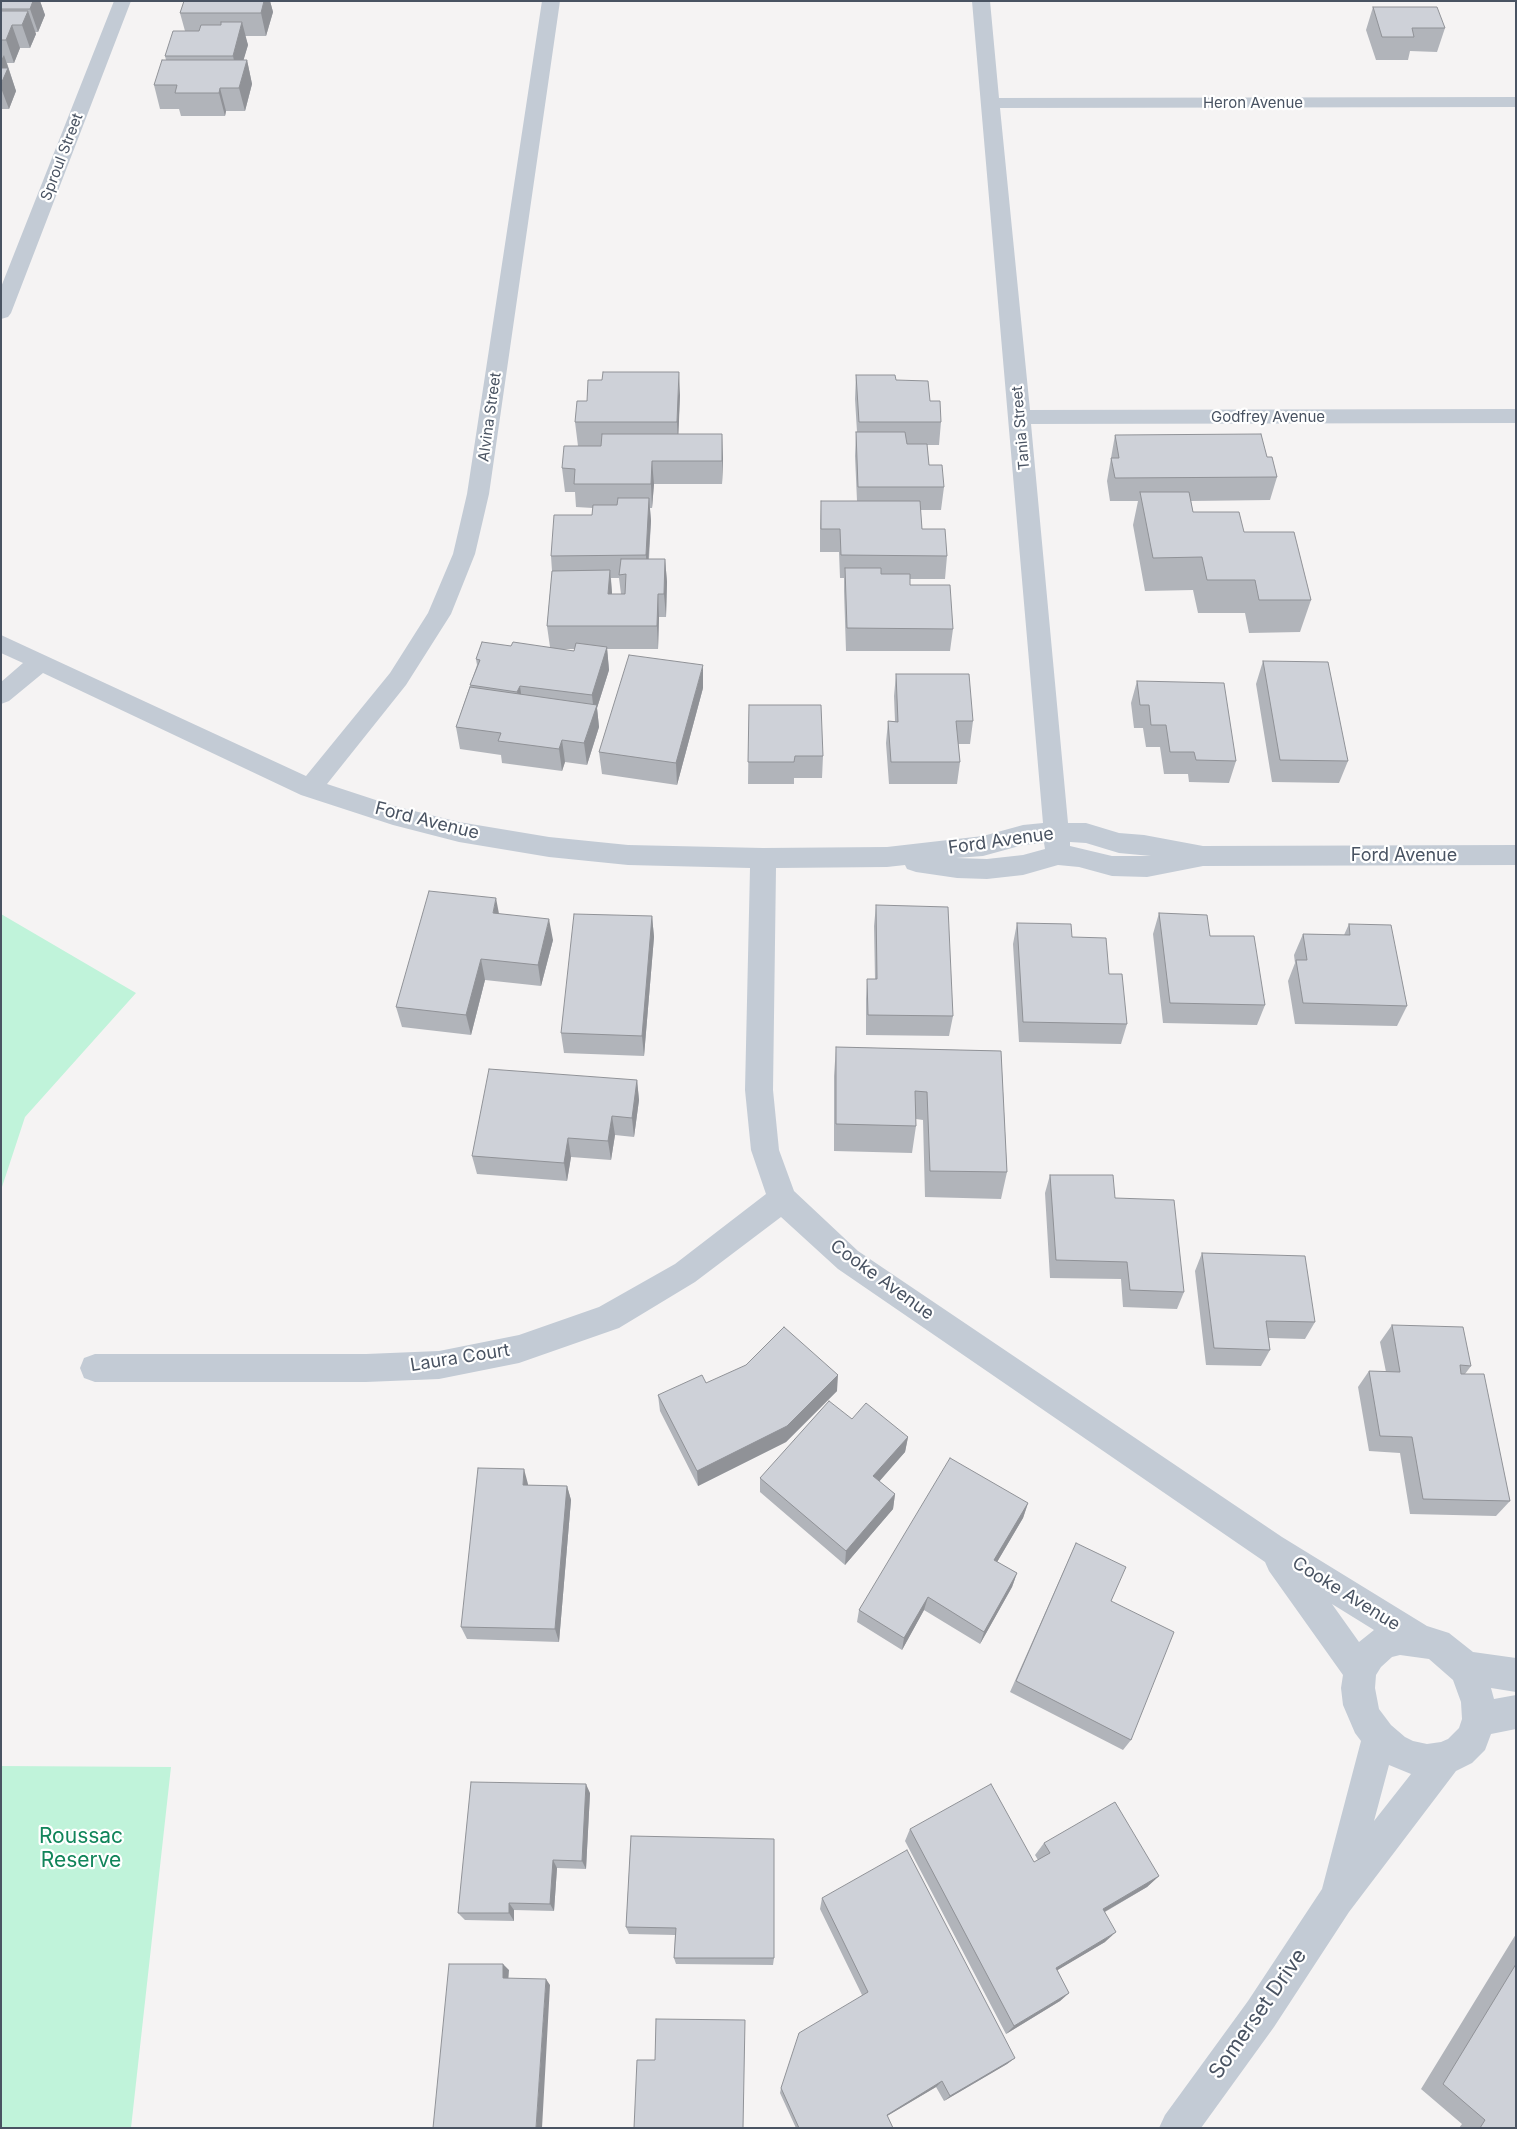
<!DOCTYPE html>
<style>
body{margin:0}
#map{position:relative;width:1517px;height:2129px;overflow:hidden;background:#f5f3f3;font-family:Inter,sans-serif}
canvas{display:block}
.frame{position:absolute;inset:0;border:2px solid #495362;pointer-events:none}
</style>
<div id="map">
<canvas width="1517" height="2129"></canvas>
<div class="frame"></div>
</div>
<script>
const ctx = document.querySelector('canvas').getContext('2d');
ctx.lineJoin = 'round';
function fillPath(path, color) { ctx.fillStyle = color; ctx.fill(path, 'evenodd'); }
const toPath = rows => new Path2D(rows.map(r => 'M' + r).join(''));
function stroke(path, color, width, dash) { ctx.strokeStyle = color; ctx.lineWidth = width; ctx.lineCap = dash ? 'butt' : 'round'; ctx.setLineDash(dash || []); ctx.stroke(path); }
function drawText(font, color, halo, rows, align = 'center') {
  ctx.font = font + ' Inter,sans-serif'; ctx.lineWidth = 4.5; ctx.setLineDash([]); ctx.textBaseline = 'middle'; ctx.strokeStyle = halo; ctx.fillStyle = color; for (const [text, x, y, turn = 0] of rows) {
    ctx.save(); ctx.translate(x, y); ctx.rotate((+turn || 0) * Math.PI / 180); ctx.textAlign = isNaN(turn) ? turn : align; if (halo) ctx.strokeText(text, 0, 0); ctx.fillText(text, 0, 0); ctx.restore();
  }
}
fillPath(toPath([
 [1,914,136,993,25,1117,1,1190],
 [1,1766,171,1767,131,2128,1,2128]
]), '#c0f3da');
fillPath(toPath([
 [114,1,131,1,11,313,8,317,1,319,1,287,114,1],
 [542,1,560,1,489,494,475,554,451,614,406,685,327,784,394,806,459,822,549,837,628,845,763,848,887,847,983,836,1023,825,1043,823,972,1,990,1,999,98,1516,97,1516,107,1000,108,1030,410,1516,409,1516,423,1031,424,1068,823,1086,823,1119,833,1144,835,1203,846,1516,845,1516,865,1203,866,1147,877,1112,876,1079,867,1058,865,1023,875,987,879,957,878,916,872,907,869,905,865,887,867,776,868,773,1090,779,1150,794,1191,858,1251,1282,1537,1427,1626,1449,1633,1473,1652,1516,1658,1516,1692,1491,1688,1494,1699,1516,1695,1516,1729,1491,1734,1485,1750,1472,1763,1456,1771,1349,1912,1274,2027,1201,2128,1159,2128,1165,2115,1248,2001,1322,1889,1361,1741,1355,1733,1343,1705,1341,1688,1343,1675,1269,1571,1265,1562,838,1269,781,1217,695,1282,619,1328,519,1363,439,1379,366,1382,95,1382,84,1378,80,1368,84,1358,95,1354,366,1354,439,1351,519,1335,599,1307,675,1264,766,1194,751,1150,745,1090,750,868,628,865,549,857,459,842,393,825,301,795,43,673,9,701,1,704,1,682,23,663,1,653,1,635,306,776,390,673,428,613,453,554,467,494,542,1],
 [1070,842,1086,843,1119,853,1151,856,1112,856,1070,846,1070,842],
 [1044,843,1045,849,1023,855,987,859,956,858,983,856,1023,845,1044,843],
 [1332,1604,1374,1630,1359,1642,1332,1604],
 [1400,1655,1429,1659,1453,1680,1461,1702,1462,1719,1459,1728,1448,1739,1441,1742,1427,1744,1413,1741,1405,1737,1391,1725,1379,1709,1375,1688,1376,1675,1381,1667,1392,1657,1400,1655],
 [1389,1765,1411,1774,1374,1821,1389,1765]
]), '#c3cbd5');
fillPath(toPath([
 [1,1,40,1,45,15,38,32,35,32,36,34,30,48,20,48,14,63,7,63,16,91,9,109,1,109],
 [184,1,270,1,273,12,266,36,245,36,248,45,243,60,247,60,252,84,245,111,226,111,225,116,181,116,179,109,160,109,154,85,166,60,165,56,185,31,180,13],
 [1373,7,1445,28,1437,52,1410,51,1408,60,1376,60,1366,30],
 [856,375,896,380,930,401,941,422,939,445,927,445,929,465,944,487,941,510,920,510,922,529,947,556,945,579,910,579,910,585,953,629,950,651,846,651,844,591,844,578,840,578,839,552,820,552,820,524,821,501,857,501,855,456,856,432,857,432,855,399],
 [680,395,678,434,723,458,722,484,654,484,652,508,650,508,651,521,649,559,665,559,667,582,666,617,659,617,658,649,607,649,609,670,597,708,599,727,587,765,565,762,562,771,502,763,501,755,460,749,456,727,477,665,476,659,511,646,550,647,547,626,552,571,551,556,592,515,593,508,576,507,575,492,565,492,562,468,601,446,578,446,575,422,587,401],
 [611,578,619,578,621,594,612,594],
 [561,649,575,649,574,651],
 [1115,435,1267,457,1277,477,1270,500,1191,501,1193,512,1244,532,1311,600,1300,632,1249,633,1245,613,1198,613,1193,590,1145,591,1133,525,1138,501,1110,501,1107,481],
 [1263,661,1348,761,1339,783,1272,782,1256,684],
 [896,674,973,721,970,744,958,744,960,762,957,784,889,784,886,743,888,721,895,721,894,696],
 [1137,681,1236,761,1229,783,1189,782,1188,774,1164,774,1160,747,1146,747,1143,728,1134,728,1131,703],
 [703,688,677,785,602,774,599,752],
 [749,705,823,756,822,778,794,778,794,784,748,784],
 [876,905,953,1016,949,1036,866,1035,866,999,867,979,875,979,874,926],
 [1159,913,1210,936,1265,1005,1257,1025,1163,1023,1153,934],
 [499,914,553,940,541,986,485,980,471,1035,402,1027,396,1007],
 [652,916,654,937,644,1056,564,1053,561,1033],
 [1017,923,1072,937,1109,974,1127,1024,1121,1044,1019,1042,1013,944],
 [1349,924,1407,1006,1397,1026,1295,1024,1288,981,1295,963,1294,955,1303,934,1344,935],
 [836,1047,1001,1051,1007,1172,1001,1199,925,1197,923,1120,916,1119,916,1126,912,1153,834,1151,834,1076],
 [637,1080,639,1100,634,1137,615,1135,611,1160,571,1157,567,1181,477,1174,472,1156],
 [1050,1175,1184,1292,1177,1309,1123,1307,1121,1279,1050,1278,1045,1193],
 [1202,1253,1315,1322,1305,1339,1269,1338,1270,1350,1261,1366,1206,1365,1195,1271],
 [1392,1325,1471,1366,1465,1374,1510,1501,1496,1516,1410,1514,1400,1453,1369,1451,1358,1387,1369,1371,1386,1372,1380,1342],
 [706,1383,837,1391,786,1442,698,1486,660,1411,658,1395],
 [852,1419,908,1437,905,1452,879,1481,895,1494,893,1509,845,1565,760,1492,760,1478],
 [528,1485,567,1486,571,1500,559,1642,467,1639,461,1627],
 [1028,1503,1023,1518,997,1562,1017,1573,1012,1587,980,1644,924,1610,902,1650,857,1622,859,1610],
 [1076,1543,1111,1601,1131,1740,1123,1750,1010,1692],
 [590,1793,586,1869,557,1868,554,1911,514,1910,514,1921,465,1920,458,1913],
 [910,1829,1034,1862,1038,1860,1035,1855,1044,1843,1159,1876,1147,1887,1105,1912,1105,1942,1057,1970,1069,1993,1060,2001,1006,2034,905,1841],
 [631,1836,774,1958,773,1965,676,1964,674,1958,675,1935,629,1934,626,1927],
 [822,1898,1015,2058,1007,2064,944,2101,936,2087,887,2116,893,2128,796,2128,780,2093,781,2088,862,1995,820,1909],
 [1516,1934,1516,2128,1459,2128,1462,2124,1421,2089]
]), '#b1b4ba');
fillPath(toPath([
 [30,1,40,1,45,15,38,32,30,9],
 [264,1,270,1,273,12,266,36,261,13],
 [28,11,36,34,30,48,22,25],
 [242,22,248,45,238,79,233,56],
 [12,25,20,48,14,63,6,40],
 [4,55,16,91,9,109,1,88,1,60],
 [247,60,252,84,245,111,239,88],
 [220,88,226,111,225,116,219,93],
 [679,372,680,395,678,446,677,422],
 [722,434,723,458,722,484],
 [652,461,654,484,652,508,651,484],
 [649,498,651,521,647,578,646,555],
 [665,559,667,582,666,617,664,594],
 [610,570,612,593,610,617,608,594],
 [658,594,659,617,658,649,657,626],
 [607,647,609,670,597,708,599,727,587,765,584,743,594,714,592,695],
 [703,665,703,688,677,785,676,763],
 [520,686,523,708,521,714,517,692],
 [562,740,565,762,562,771,559,749],
 [496,898,500,919,493,913],
 [652,916,654,937,644,1056,642,1036],
 [549,919,553,940,541,986,538,965],
 [481,959,485,980,471,1035,466,1015],
 [637,1080,639,1100,634,1137,632,1118],
 [612,1116,615,1135,611,1160,608,1141],
 [568,1138,571,1157,567,1181,564,1163],
 [838,1375,837,1391,786,1442,698,1486,697,1471],
 [908,1437,905,1452,871,1491,873,1476],
 [524,1469,528,1484,527,1499,523,1485],
 [567,1486,571,1500,559,1642,555,1629],
 [895,1494,893,1509,845,1565,846,1551],
 [1028,1503,1023,1518,990,1574,994,1560],
 [1017,1573,1012,1587,980,1644,984,1632],
 [928,1597,924,1610,902,1650,904,1638],
 [586,1784,590,1793,586,1869,582,1861],
 [553,1860,557,1868,554,1911,550,1904],
 [1159,1876,1147,1887,1092,1919,1103,1909],
 [509,1903,514,1910,514,1921,509,1913],
 [1116,1932,1105,1942,1046,1977,1056,1968],
 [503,1964,509,1970,508,1984,503,1978],
 [546,1979,550,1985,542,2128,536,2128],
 [1069,1993,1060,2001,1006,2034,1014,2026],
 [1015,2058,1007,2064,944,2101,950,2096],
 [942,2081,936,2087,882,2119,887,2115]
]), '#909297');
const building = toPath([
 [1,1,33,1,30,9,1,9,1,1],
 [184,1,264,1,261,13,180,13,184,1],
 [1373,7,1437,7,1445,28,1412,28,1414,37,1382,37,1373,7],
 [1,11,28,11,22,25,12,25,6,40,1,40,1,11],
 [221,22,242,22,233,56,165,56,173,31,199,31,201,25,221,25,221,22],
 [162,60,247,60,239,88,220,88,219,93,175,93,177,85,154,85,162,60],
 [1,68,8,68,1,84,1,68],
 [603,372,679,372,677,422,575,422,577,401,587,401,588,380,602,380,603,372],
 [856,375,895,375,896,380,928,381,930,401,940,401,941,422,859,422,856,375],
 [856,432,905,432,907,444,927,444,929,465,942,465,944,487,858,487,856,432],
 [602,434,722,434,722,461,652,461,651,484,574,484,575,469,562,468,564,446,601,446,602,434],
 [1261,434,1267,457,1272,457,1277,477,1115,478,1111,458,1119,458,1115,435,1261,434],
 [1140,492,1189,492,1193,512,1239,512,1244,532,1294,532,1311,600,1259,600,1255,580,1207,580,1202,557,1153,558,1140,492],
 [618,498,649,498,646,555,551,556,554,515,592,515,593,505,617,505,618,498],
 [821,501,920,501,922,529,945,529,947,556,841,555,840,529,821,529,821,501],
 [621,559,665,559,664,594,658,594,657,626,547,626,552,571,610,570,608,594,625,594,626,574,619,575,621,559],
 [845,568,881,568,881,574,910,574,910,585,950,585,953,629,847,628,845,568],
 [482,642,511,646,513,642,574,651,576,643,607,647,592,695,520,686,517,692,470,685,480,660,476,659,482,642],
 [629,655,703,665,676,763,599,752,629,655],
 [1263,661,1328,662,1348,761,1280,760,1263,661],
 [896,674,969,674,973,721,956,721,960,762,891,762,888,721,898,722,896,674],
 [1137,681,1224,683,1236,761,1196,760,1194,752,1170,752,1166,725,1151,725,1149,705,1140,705,1137,681],
 [470,687,597,705,584,743,562,740,559,749,498,741,501,733,456,727,470,687],
 [749,705,821,705,823,756,795,756,794,762,748,762,749,705],
 [429,891,496,898,493,913,549,919,538,965,481,959,466,1015,396,1007,429,891],
 [876,905,948,907,953,1016,868,1015,867,979,877,979,876,905],
 [1159,913,1207,915,1210,936,1254,936,1265,1005,1170,1003,1159,913],
 [574,914,652,916,642,1036,561,1033,574,914],
 [1017,923,1071,924,1072,937,1106,938,1109,974,1122,974,1127,1024,1023,1022,1017,923],
 [1349,924,1391,925,1407,1006,1303,1003,1296,960,1307,960,1303,934,1350,935,1349,924],
 [836,1047,1001,1051,1007,1172,930,1171,927,1092,915,1091,916,1126,836,1124,836,1047],
 [489,1069,637,1080,632,1118,612,1116,608,1141,568,1138,564,1163,472,1156,489,1069],
 [1050,1175,1113,1175,1115,1198,1174,1200,1184,1292,1130,1290,1127,1262,1056,1260,1050,1175],
 [1202,1253,1305,1256,1315,1322,1266,1321,1270,1350,1214,1348,1202,1253],
 [1392,1325,1463,1327,1471,1366,1460,1365,1461,1374,1484,1374,1510,1501,1423,1499,1412,1437,1380,1436,1369,1371,1400,1372,1392,1325],
 [784,1327,838,1375,787,1426,697,1471,658,1395,702,1375,706,1383,746,1365,784,1327],
 [829,1401,852,1419,866,1403,908,1437,873,1476,895,1494,846,1551,760,1478,829,1401],
 [950,1458,1028,1503,994,1560,1017,1573,984,1632,928,1597,904,1638,859,1610,950,1458],
 [478,1468,524,1469,523,1485,567,1486,555,1629,461,1627,478,1468],
 [1076,1543,1126,1567,1111,1601,1174,1632,1131,1740,1016,1681,1076,1543],
 [471,1782,586,1784,582,1861,553,1860,550,1904,509,1903,509,1913,458,1913,471,1782],
 [991,1784,1034,1862,1050,1853,1044,1843,1115,1802,1159,1876,1103,1909,1116,1932,1056,1968,1069,1993,1014,2026,910,1829,991,1784],
 [631,1836,774,1839,774,1958,674,1958,676,1928,626,1927,631,1836],
 [907,1850,1015,2058,950,2096,942,2081,887,2115,893,2128,799,2128,781,2088,799,2033,868,1992,822,1898,907,1850],
 [449,1964,503,1964,503,1978,546,1979,536,2128,433,2128,449,1964],
 [1516,1964,1516,2128,1480,2128,1485,2120,1443,2084,1516,1964],
 [656,2019,745,2020,743,2128,634,2128,637,2060,655,2060,656,2019]
]);
fillPath(building, '#ced1d8');
stroke(building, '#909297', 1);
drawText('15px', '#495362', '#fff', [
 ["Heron Avenue",1253,103],
 ["Sproul Street",62,157,-69],
 ["Alvina Street",490,417,-82],
 ["Godfrey Avenue",1268,417],
 ["Tania Street",1021,428,-95]
]);
drawText('18px', '#495362', '#fff', [
 ["Ford Avenue",427,821,14],
 ["Ford Avenue",1001,841,-8],
 ["Ford Avenue",1404,856],
 ["Cooke Avenue",882,1280,36],
 ["Laura Court",460,1358,-9],
 ["Cooke Avenue",1346,1594,32]
]);
drawText('21px', '#11855a', '#fff', [
 ["Roussac",81,1837],
 ["Reserve",81,1861]
]);
drawText('21px', '#495362', '#fff', [
 ["Somerset Drive",1258,2014,-55]
]);
</script>
